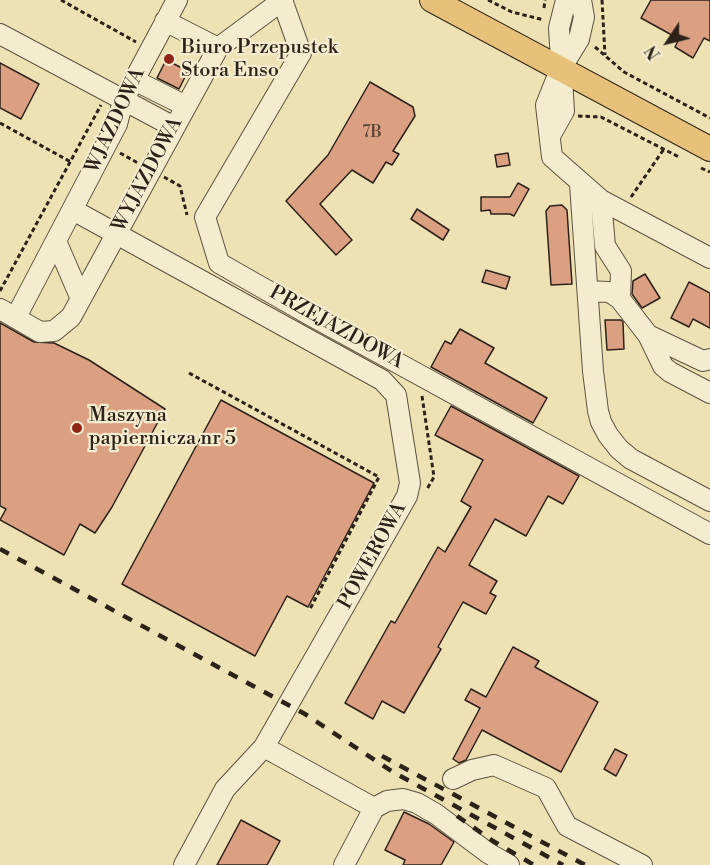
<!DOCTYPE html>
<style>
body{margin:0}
#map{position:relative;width:710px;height:865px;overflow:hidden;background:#eee2b4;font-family:"Libre Bodoni",serif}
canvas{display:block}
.north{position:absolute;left:638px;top:12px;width:60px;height:60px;-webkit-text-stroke:4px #f4ecce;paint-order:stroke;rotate:235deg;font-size:16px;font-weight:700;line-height:24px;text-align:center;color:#2c221a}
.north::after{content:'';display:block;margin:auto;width:21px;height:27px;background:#2c221a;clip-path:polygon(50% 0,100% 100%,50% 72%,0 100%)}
</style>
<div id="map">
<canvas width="710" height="865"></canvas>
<div class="north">N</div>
</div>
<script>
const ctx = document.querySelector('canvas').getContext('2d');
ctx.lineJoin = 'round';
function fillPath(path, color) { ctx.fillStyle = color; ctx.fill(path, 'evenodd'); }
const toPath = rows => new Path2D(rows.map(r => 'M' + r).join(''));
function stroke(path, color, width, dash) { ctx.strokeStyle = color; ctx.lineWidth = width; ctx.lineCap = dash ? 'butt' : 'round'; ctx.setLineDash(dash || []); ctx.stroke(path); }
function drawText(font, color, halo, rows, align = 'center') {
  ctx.font = font + ' "Libre Bodoni",serif'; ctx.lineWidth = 4.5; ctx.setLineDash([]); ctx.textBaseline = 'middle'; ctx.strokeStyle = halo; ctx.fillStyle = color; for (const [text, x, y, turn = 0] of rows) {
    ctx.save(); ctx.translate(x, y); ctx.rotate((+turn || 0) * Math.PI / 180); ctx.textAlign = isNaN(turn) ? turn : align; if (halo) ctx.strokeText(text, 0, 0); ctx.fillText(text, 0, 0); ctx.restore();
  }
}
const building = toPath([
 [651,0,710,0,710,41,704,38,693,58,675,47,679,39,641,18,651,0],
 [166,60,188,71,179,89,157,78,166,60],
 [0,63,39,84,21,119,0,108,0,63],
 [370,82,413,107,415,116,393,151,399,154,392,165,386,162,373,183,352,170,320,204,352,240,336,255,286,201,328,155,370,82],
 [508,153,510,165,497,167,495,155,508,153],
 [518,183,529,189,514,216,510,214,491,214,490,210,481,211,481,197,510,197,518,183],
 [562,205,567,210,572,284,551,285,546,211,550,206,562,205],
 [417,209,449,230,443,240,411,219,417,209],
 [486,270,510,277,506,289,482,282,486,270],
 [645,274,660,298,642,308,632,294,633,281,645,274],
 [689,282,710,293,710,328,693,319,689,327,671,318,689,282],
 [605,320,621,320,623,322,624,349,607,350,605,320],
 [0,323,34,342,54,343,89,360,165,409,112,507,95,533,80,524,64,555,0,520,6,509,0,506,0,323],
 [460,329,494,348,485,363,547,398,533,423,431,367,445,341,451,344,460,329],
 [221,400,374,483,308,607,287,596,255,656,122,584,221,400],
 [451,406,579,476,563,504,548,496,526,536,495,519,469,565,497,581,490,593,496,596,486,614,463,602,438,647,441,649,404,713,382,701,373,719,345,703,391,621,395,623,438,547,445,552,471,507,461,501,483,460,435,435,451,406],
 [513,647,539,661,535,667,598,702,561,772,482,730,466,760,459,763,453,759,480,708,465,700,471,689,486,697,513,647],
 [615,749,627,755,616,776,604,769,615,749],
 [404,812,429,824,454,842,441,865,403,865,405,860,385,850,404,812],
 [241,820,280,841,267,865,217,865,241,820]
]);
fillPath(building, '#dba082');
stroke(building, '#2c221a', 1.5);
const minor = toPath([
 [282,0,301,53,205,217,219,263,310,315,710,534],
 [581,0,584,17,579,39,560,70,546,105,552,157,601,200,710,258],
 [165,21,218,48],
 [0,34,174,127],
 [134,80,186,106],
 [550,136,564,111,559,28,566,0],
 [580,184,593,371,598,411,601,422,608,435,619,449,631,459,710,501],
 [601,200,605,246,621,271,620,299],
 [73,210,382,380,396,395,410,483,407,496,264,747,225,789,184,865],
 [56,241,81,299],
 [588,291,608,292,613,294,620,299,648,335,703,361,710,359],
 [0,309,40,332,54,331,71,317,218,48,283,0],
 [16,317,117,124,123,101,177,0],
 [648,335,663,366,670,372,710,393],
 [264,747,374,808],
 [453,779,472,770,494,765,546,788,567,826,642,865],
 [344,865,374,808,387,801,403,799,417,803,436,814,488,853,509,865]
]);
const major = toPath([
 [432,0,710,149]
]);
stroke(minor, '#5c5240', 22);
stroke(major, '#2c221a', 26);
stroke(toPath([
 [61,0,136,42],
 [488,0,512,12,544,20],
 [602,0,605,55],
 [544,8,545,0],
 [595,47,624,72,710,118],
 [578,116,601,117,679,157],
 [0,123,71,162],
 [120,153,138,163],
 [701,168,710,172],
 [164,177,180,186,187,215],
 [631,197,664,149],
 [0,291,101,105],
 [189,373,379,477,310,609],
 [422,396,434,477,427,489]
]), '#2c221a', 3, [4.5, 3]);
stroke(minor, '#f4ecce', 20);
stroke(major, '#e7c17a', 24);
stroke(toPath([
 [0,549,305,714,393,772,563,865],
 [382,756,585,865],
 [457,816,493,841,534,865]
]), '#2c221a', 4.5, [10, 10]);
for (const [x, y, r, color] of [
 [169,59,6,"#8f2418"],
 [77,428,6,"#8f2418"]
]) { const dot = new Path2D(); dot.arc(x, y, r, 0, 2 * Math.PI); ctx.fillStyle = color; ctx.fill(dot); stroke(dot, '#f4ecce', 2); }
drawText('16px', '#584234', null, [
 ["7B",372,133]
]);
drawText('20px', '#2c221a', '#f4ecce', [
 ["Biuro Przepustek",181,48],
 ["Stora Enso",181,71],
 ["Maszyna",89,416],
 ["papiernicza nr 5",89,439]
], 'left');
drawText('20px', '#2c221a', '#f4ecce', [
 ["WJAZDOWA",116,121,-65],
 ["WYJAZDOWA",148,175,-62],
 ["PRZEJAZDOWA",336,328,29],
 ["POWEROWA",373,556,-61]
]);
</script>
